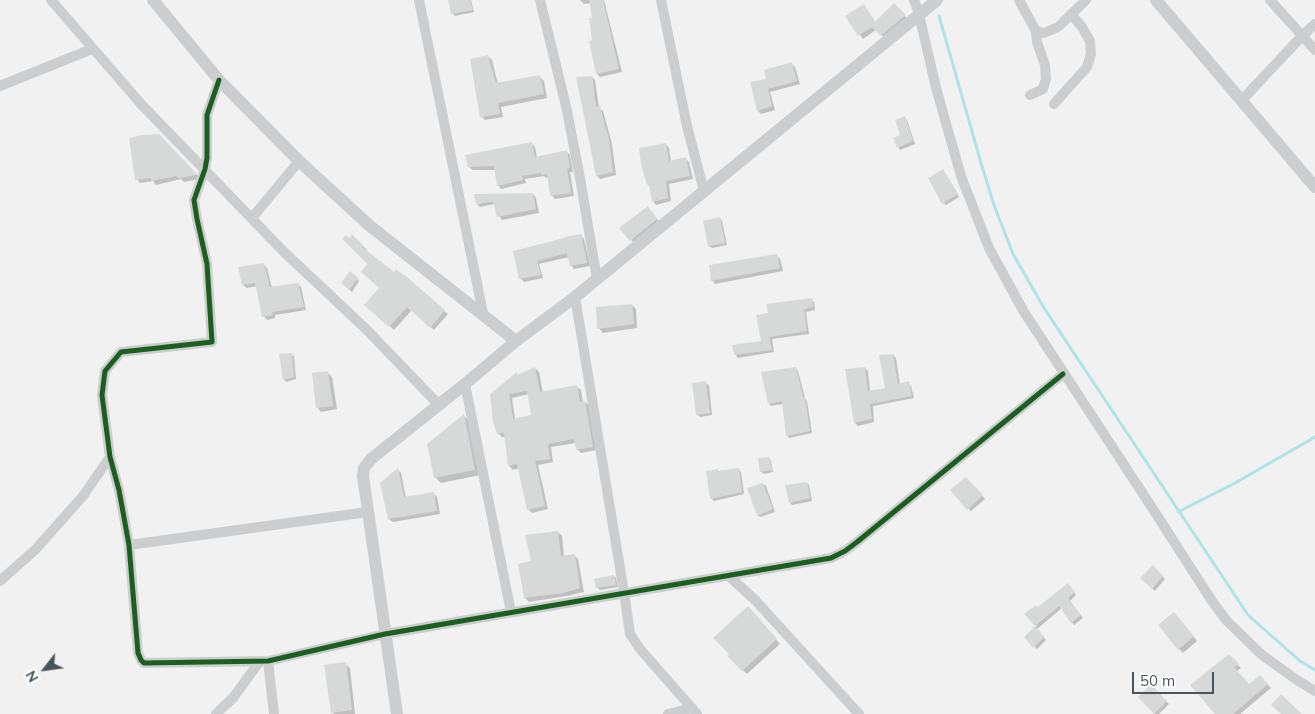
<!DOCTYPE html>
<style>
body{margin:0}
#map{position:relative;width:1315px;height:714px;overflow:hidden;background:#f1f1f1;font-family:Mulish,sans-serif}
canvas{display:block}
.north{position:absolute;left:20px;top:644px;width:50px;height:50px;-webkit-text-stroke:4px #fff;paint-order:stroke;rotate:240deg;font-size:14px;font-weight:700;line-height:20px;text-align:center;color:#49555c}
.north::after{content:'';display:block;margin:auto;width:18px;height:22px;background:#49555c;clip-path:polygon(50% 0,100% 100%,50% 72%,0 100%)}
.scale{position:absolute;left:1132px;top:672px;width:82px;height:22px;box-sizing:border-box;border:2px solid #49555c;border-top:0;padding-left:6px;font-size:15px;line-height:18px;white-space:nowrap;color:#49555c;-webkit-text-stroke:4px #fff;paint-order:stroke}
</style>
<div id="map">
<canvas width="1315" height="714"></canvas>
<div class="north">N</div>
<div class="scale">50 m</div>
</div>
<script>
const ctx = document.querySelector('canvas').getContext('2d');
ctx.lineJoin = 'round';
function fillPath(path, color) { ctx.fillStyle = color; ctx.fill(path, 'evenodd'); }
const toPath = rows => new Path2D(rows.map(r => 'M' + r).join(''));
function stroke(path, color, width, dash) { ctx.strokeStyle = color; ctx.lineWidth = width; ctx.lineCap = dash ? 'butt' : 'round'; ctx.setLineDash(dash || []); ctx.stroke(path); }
fillPath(toPath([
 [449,0,471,0,474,12,455,16,453,14],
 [580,0,604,0,622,72,600,77,597,74,591,3,584,4],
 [864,5,876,23,894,5,908,19,885,38,876,30,863,39,847,16],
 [488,56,492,60,498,84,540,77,544,81,547,98,501,107,503,117,485,120,481,116],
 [792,64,795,67,800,84,770,92,775,110,761,114,758,111,767,80],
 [592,77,595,80,599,108,603,111,612,144,616,175,600,179,597,176],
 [905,118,907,120,915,144,900,150,898,147],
 [158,135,200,178,199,179,184,182,181,179,156,185,153,181,140,183,137,179],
 [532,144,535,147,537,158,566,151,570,155,573,172,570,172,574,196,555,199,551,195,548,177,546,178,544,176,525,179,526,183,501,189,498,185,496,170,473,170,469,167],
 [666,144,669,148,671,162,686,159,689,162,693,179,669,184,671,201,656,205,653,201,650,187,648,184],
 [945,173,959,197,946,205,943,203],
 [533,194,536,198,539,213,502,220,499,216,495,204,480,207,477,204],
 [652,212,661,224,635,244,621,228],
 [720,218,722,221,727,245,712,248,709,246],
 [580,235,584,239,590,266,574,269,571,265,569,257,539,264,543,278,524,282,520,278,514,252],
 [353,236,367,250,366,251,448,314,434,330,412,310,394,330,369,308,380,288,369,264,350,239],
 [776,255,780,259,783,271,715,284,712,280],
 [264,265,267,268,272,288,298,284,301,287,306,310,275,315,275,318,267,320,264,316,257,286,247,288,243,285,240,268],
 [350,273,359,281,352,292,342,283],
 [811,299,814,302,815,310,806,312,809,334,772,339,774,352,738,358,735,354,762,342,769,314],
 [632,305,636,309,637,328,603,333,599,328],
 [291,354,294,356,296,379,286,382,284,379],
 [893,355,896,358,900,385,908,383,911,386,914,398,873,406,874,422,858,426,855,423,865,368,868,371,870,391,887,389],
 [535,368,539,372,543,393,577,387,581,390,583,403,585,402,589,406,596,450,581,453,577,449,576,443,551,447,553,462,538,465,548,509,532,513,528,509,519,468,513,470,509,466,505,437,502,437,498,433,494,421,517,374,519,376],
 [529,394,533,416,515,419,512,398],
 [796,369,798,371,805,398,807,401,812,433,789,438,787,435,783,404,771,406,769,404],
 [328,373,332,377,337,409,321,412,317,407],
 [706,383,709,385,712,415,700,417,697,414],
 [464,416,469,421,480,475,441,483,435,477],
 [769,458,771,461,773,472,764,474,761,472],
 [738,469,741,472,744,494,714,501,711,498,717,470,720,472],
 [398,470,401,473,406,498,433,493,437,497,440,514,393,522,389,519],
 [966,478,985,499,971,511,952,490],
 [807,483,809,485,812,501,792,505,790,503],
 [763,484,766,486,775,512,760,517,758,515],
 [558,532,562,536,564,557,574,555,578,559,584,592,567,596,529,602,525,598,533,562],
 [1153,566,1165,579,1155,591,1141,578],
 [614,576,616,578,618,587,600,590,597,587],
 [1070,587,1076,595,1070,601,1083,618,1074,625,1062,608,1037,629,1046,640,1037,649,1026,637,1037,626,1026,614,1038,609],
 [752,612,780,644,747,674,729,656],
 [1178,617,1197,641,1183,653,1179,649],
 [1229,656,1241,668,1237,671,1249,685,1260,677,1271,688,1240,714,1217,714],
 [345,664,350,668,355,714,334,714,332,712],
 [1151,686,1169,704,1159,714,1155,714,1139,697]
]), '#0003');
stroke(toPath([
 [939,16,981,163,994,205,1013,254,1044,308,1248,615,1300,661,1315,670],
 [1178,512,1235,483,1315,437]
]), '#afe2e9', 3);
fillPath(toPath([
 [448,0,470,0,473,10,451,14],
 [589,0,603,0,619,69,596,74,589,41,592,40,589,18,592,18],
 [894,3,906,15,880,36,872,27,858,36,845,16,864,4,875,22],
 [488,55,496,83,540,75,544,94,498,103,500,114,480,117,470,59],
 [792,62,797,81,768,89,772,106,757,111,750,82,766,79,764,70],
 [592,76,596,107,600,106,609,140,613,172,596,176,576,77],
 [905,116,913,141,897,148,893,138,900,135,895,120],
 [159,134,196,173,196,175,179,178,176,176,151,181,151,178,135,180,129,138,142,135],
 [532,142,535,157,567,150,570,168,567,169,571,193,550,196,547,174,541,175,541,173,522,176,523,180,497,186,494,166,468,167,465,155],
 [666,143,669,161,686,157,690,176,666,181,668,198,652,202,649,184,647,185,641,164,639,148],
 [943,169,958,194,942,204,928,178],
 [533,193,536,209,497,217,493,201,476,204,474,194],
 [648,206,657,219,630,241,619,228],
 [720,217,725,243,708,246,703,221],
 [352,234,364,246,362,247,394,272,396,269,407,277,445,310,430,328,407,307,389,327,364,305,379,288,361,272,367,264,342,239,346,235,350,238],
 [581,234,587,263,570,266,567,253,537,261,541,275,519,279,513,251,564,238,564,237],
 [777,254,780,268,711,281,709,265],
 [264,263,270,287,298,283,304,307,272,312,273,315,262,317,255,283,242,285,238,267],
 [350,271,358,278,349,290,341,283],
 [812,298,813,307,804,309,807,331,769,337,772,350,734,355,732,345,761,341,756,315,768,313,766,304],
 [632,304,634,324,597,329,596,307],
 [292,353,294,377,283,380,279,354],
 [893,354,898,384,909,381,912,396,870,404,872,419,854,423,845,369,865,367,868,391,885,388,879,355],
 [535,367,540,392,577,385,580,402,585,401,593,447,576,450,574,439,548,444,550,459,535,461,545,506,527,510,517,464,508,466,504,433,497,434,493,422,490,394,517,372,517,375],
 [527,391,531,415,513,419,509,394],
 [796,367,803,397,805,397,810,431,786,436,782,401,768,404,761,372],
 [328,371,333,406,316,408,312,373],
 [706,381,710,413,696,415,692,383],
 [464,414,475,470,434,478,427,444],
 [769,457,772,470,760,472,758,458],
 [398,468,404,497,434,492,437,511,388,519,380,483],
 [739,468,742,492,710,499,706,471,718,469,718,471],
 [966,477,983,495,967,510,950,490],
 [807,482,810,498,789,503,785,485],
 [763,483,773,509,757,516,747,488],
 [558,531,561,556,575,554,580,588,563,593,524,598,518,564,531,561,525,535],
 [1153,565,1163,576,1152,589,1140,578],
 [614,575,616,585,596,588,594,579],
 [1068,583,1075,592,1068,598,1081,615,1071,623,1059,606,1035,626,1024,614,1036,605,1038,607],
 [748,606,777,639,742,671,727,656,729,654,713,638],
 [1174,612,1194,636,1178,650,1158,625],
 [1035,626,1044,637,1033,648,1024,637],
 [1229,654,1239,664,1234,667,1249,684,1260,675,1268,684,1233,714,1215,714,1190,685],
 [346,662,352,710,331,713,324,665],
 [1151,684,1167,701,1154,714,1138,697],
 [1281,694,1302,714,1281,714,1271,705]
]), '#d7d9d9');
stroke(toPath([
 [51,0,142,105,284,252,366,329,439,405],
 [419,0,483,313],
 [540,0,566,106,580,178,597,279],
 [661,0,687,126,704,191],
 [914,0,919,14,936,88,961,176,989,248,1024,312,1149,503,1212,601,1226,620,1262,655,1297,680,1315,691],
 [1019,0,1036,31,1044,33,1058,27,1086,0],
 [1270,0,1315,50],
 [219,80,207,115,207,158,205,169,194,200,197,219,207,264,212,342,121,352,105,371,102,395,110,457,119,490,129,545,138,653,141,660,144,663,268,661,385,634,831,558,845,551,857,542,1063,374],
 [0,86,92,49],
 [1030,95,1043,89,1046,79,1045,65,1037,42,1036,31],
 [1242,100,1302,36,1315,24],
 [1054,104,1087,67,1091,54,1090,41,1082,27,1071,14],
 [252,218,299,161],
 [575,297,624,592,630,634,640,649,697,714],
 [465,384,511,612],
 [129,545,368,512],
 [728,575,756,601,859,714],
 [0,581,35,550,83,496,110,457],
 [268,661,274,714],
 [216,714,233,698,260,661],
 [668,714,692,708]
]), '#cbcdcf', 10);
stroke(toPath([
 [153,0,219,80,299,161,370,226,516,341],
 [1156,0,1315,187],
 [397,714,363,476,364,468,371,459,465,384,516,341,575,297,937,0]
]), '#cbcdcf', 12);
stroke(toPath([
 [219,80,207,115,207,158,205,169,194,200,197,219,207,264,212,342,121,352,105,371,102,395,110,457,119,490,129,545,138,653,141,660,144,663,268,661,385,634,831,558,845,551,857,542,1063,374]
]), '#1b5e20', 5);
</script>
